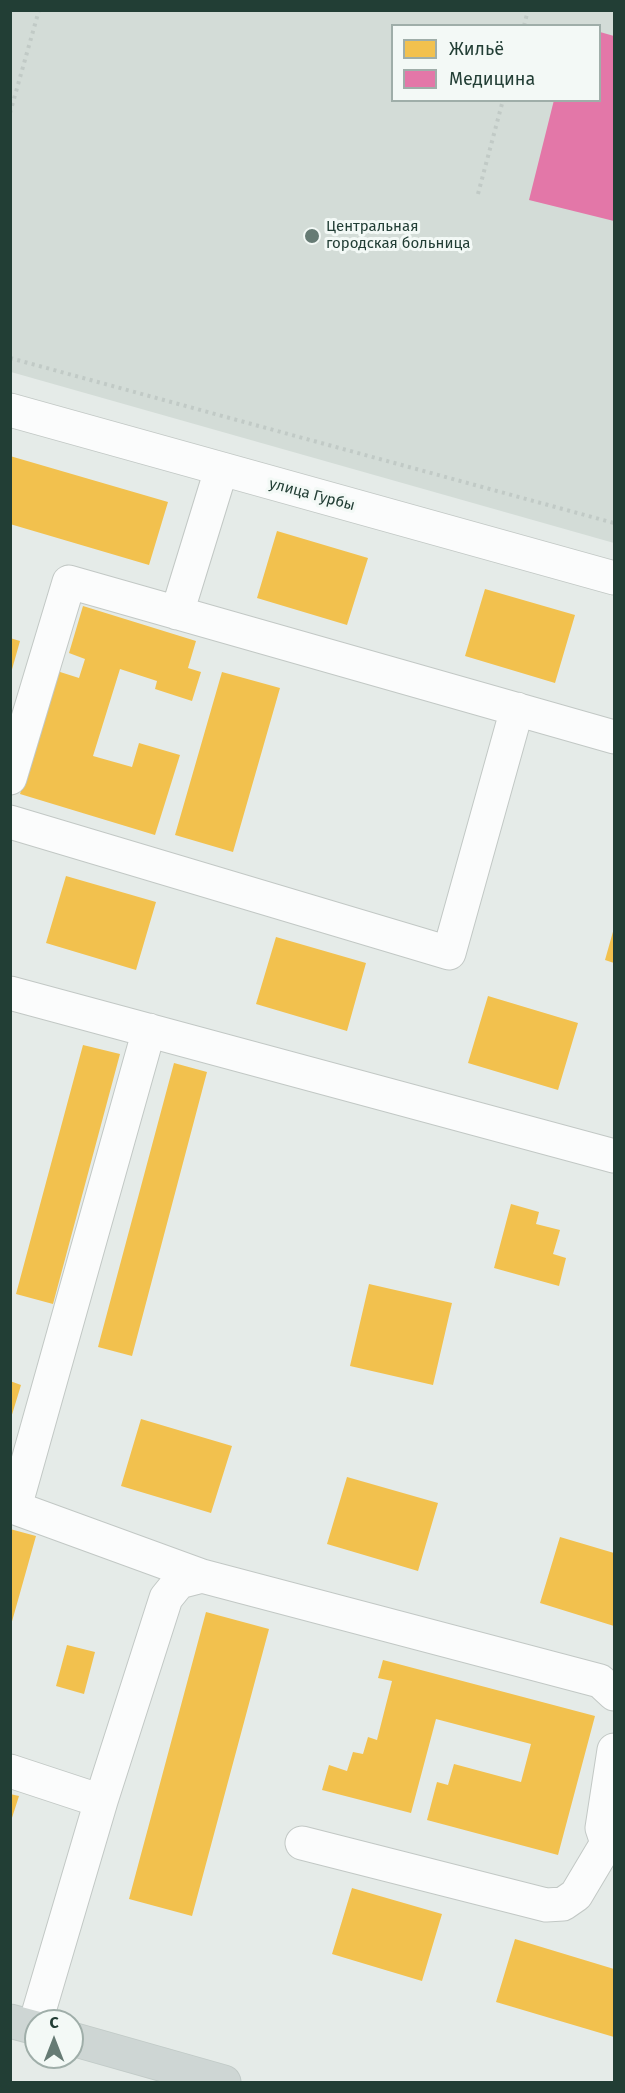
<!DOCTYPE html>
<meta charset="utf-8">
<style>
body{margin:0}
#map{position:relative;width:625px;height:2093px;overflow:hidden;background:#e5ebe8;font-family:"Fira Sans",sans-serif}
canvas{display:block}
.frame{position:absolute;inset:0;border:12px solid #223e35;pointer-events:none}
.legend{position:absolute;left:391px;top:24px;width:210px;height:78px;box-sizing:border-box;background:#f3f9f6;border:2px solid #9faea9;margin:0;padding:8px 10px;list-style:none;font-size:18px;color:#223e35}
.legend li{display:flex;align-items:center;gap:12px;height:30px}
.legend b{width:30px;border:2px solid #9faea9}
.north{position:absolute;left:24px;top:2009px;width:60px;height:60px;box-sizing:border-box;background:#f3f9f6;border:2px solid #9faea9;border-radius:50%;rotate:0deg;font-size:16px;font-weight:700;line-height:24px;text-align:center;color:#223e35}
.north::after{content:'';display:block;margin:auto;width:21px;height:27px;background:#667b74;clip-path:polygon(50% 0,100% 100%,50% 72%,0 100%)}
</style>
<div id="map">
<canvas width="625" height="2093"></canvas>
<div class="frame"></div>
<ul class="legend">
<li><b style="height:16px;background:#f2c14e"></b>Жильё</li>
<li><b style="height:16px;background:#e377a8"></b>Медицина</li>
</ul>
<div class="north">С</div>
</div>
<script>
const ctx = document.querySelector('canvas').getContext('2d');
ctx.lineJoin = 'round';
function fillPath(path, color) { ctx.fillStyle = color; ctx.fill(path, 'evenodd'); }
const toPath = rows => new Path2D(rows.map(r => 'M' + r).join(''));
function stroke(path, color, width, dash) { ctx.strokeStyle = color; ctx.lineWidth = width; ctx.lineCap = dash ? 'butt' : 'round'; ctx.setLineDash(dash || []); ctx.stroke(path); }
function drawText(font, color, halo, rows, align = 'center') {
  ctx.font = font + ' "Fira Sans",sans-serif'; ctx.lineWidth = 6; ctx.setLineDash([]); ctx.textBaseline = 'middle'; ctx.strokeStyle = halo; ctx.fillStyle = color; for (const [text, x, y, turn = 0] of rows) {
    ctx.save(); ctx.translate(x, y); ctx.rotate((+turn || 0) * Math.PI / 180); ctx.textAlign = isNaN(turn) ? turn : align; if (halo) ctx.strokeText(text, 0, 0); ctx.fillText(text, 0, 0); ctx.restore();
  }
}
fillPath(toPath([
 [10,11,614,11,614,543,11,372],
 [392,26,600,26,600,100,392,100]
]), '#d3dcd7');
fillPath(toPath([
 [10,456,168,502,149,565,10,524],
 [277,531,368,558,347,625,257,598],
 [485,589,575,615,555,683,465,656],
 [83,606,196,641,188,668,201,672,192,701,155,689,157,681,120,669,93,756,132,767,139,743,180,755,155,835,20,794,57,671,79,678,85,659,69,653],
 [10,638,20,641,11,673,10,673],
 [222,672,280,688,233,852,175,835],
 [66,876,156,902,136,970,46,943],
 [614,928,614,963,605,960],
 [276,937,366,963,347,1031,256,1004],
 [488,996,578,1023,558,1090,468,1063],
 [83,1045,120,1054,53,1304,16,1294],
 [174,1063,207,1072,132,1356,98,1347],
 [511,1204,539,1212,536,1224,560,1230,553,1254,566,1258,559,1286,494,1268],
 [369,1284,452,1303,433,1385,350,1366],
 [10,1381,21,1385,11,1418,10,1418],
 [141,1419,232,1446,211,1513,121,1486],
 [347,1477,438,1503,418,1571,327,1544],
 [10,1529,36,1536,11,1625,10,1625],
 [560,1537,614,1553,614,1626,540,1603],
 [206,1612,269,1629,192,1916,129,1899],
 [67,1645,95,1652,84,1694,56,1686],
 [383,1660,595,1716,558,1855,427,1820,437,1782,448,1785,454,1764,521,1782,531,1744,436,1719,411,1813,322,1790,329,1765,347,1771,353,1752,363,1754,368,1737,377,1740,392,1681,378,1678],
 [10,1794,19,1796,11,1821,10,1821],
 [352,1888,442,1914,422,1981,332,1954],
 [515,1939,614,1969,614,2037,496,2002]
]), '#f2c14e');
fillPath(toPath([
 [600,32,614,36,614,221,529,200,554,100,600,100]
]), '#e377a8');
const minor = toPath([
 [10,410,614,578],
 [177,613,221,470],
 [10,778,69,582,614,737],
 [10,822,449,953,517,709],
 [10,993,614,1156],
 [10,1506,202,1576],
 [15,1507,149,1030],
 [614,1750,602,1828,607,1843,614,1846],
 [10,1771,101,1801],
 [302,1843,546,1905,563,1904,576,1895,607,1843],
 [34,2028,101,1801,166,1598,179,1582,202,1576,600,1681,614,1694]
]);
const primary = toPath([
 [10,2021,36,2028],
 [72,2039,224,2082]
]);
stroke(minor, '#c2c8c5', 35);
stroke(primary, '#c1cac7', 35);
stroke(toPath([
 [524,26,528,10],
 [10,113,39,10],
 [478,194,503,100],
 [10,358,614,523]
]), '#c1cac6', 4, [3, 4.5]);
stroke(minor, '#fbfcfc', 33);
stroke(primary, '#ced6d4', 33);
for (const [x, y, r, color] of [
 [312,236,8,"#667b74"]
]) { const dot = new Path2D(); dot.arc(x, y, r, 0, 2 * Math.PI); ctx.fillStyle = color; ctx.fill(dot); stroke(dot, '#f3f9f6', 2); }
drawText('15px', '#223e35', '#f3f9f6', [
 ["Центральная",326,227],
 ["городская больница",326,244]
], 'left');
drawText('15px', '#223e35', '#f3f9f6', [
 ["улица Гурбы",312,495,15]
]);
</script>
